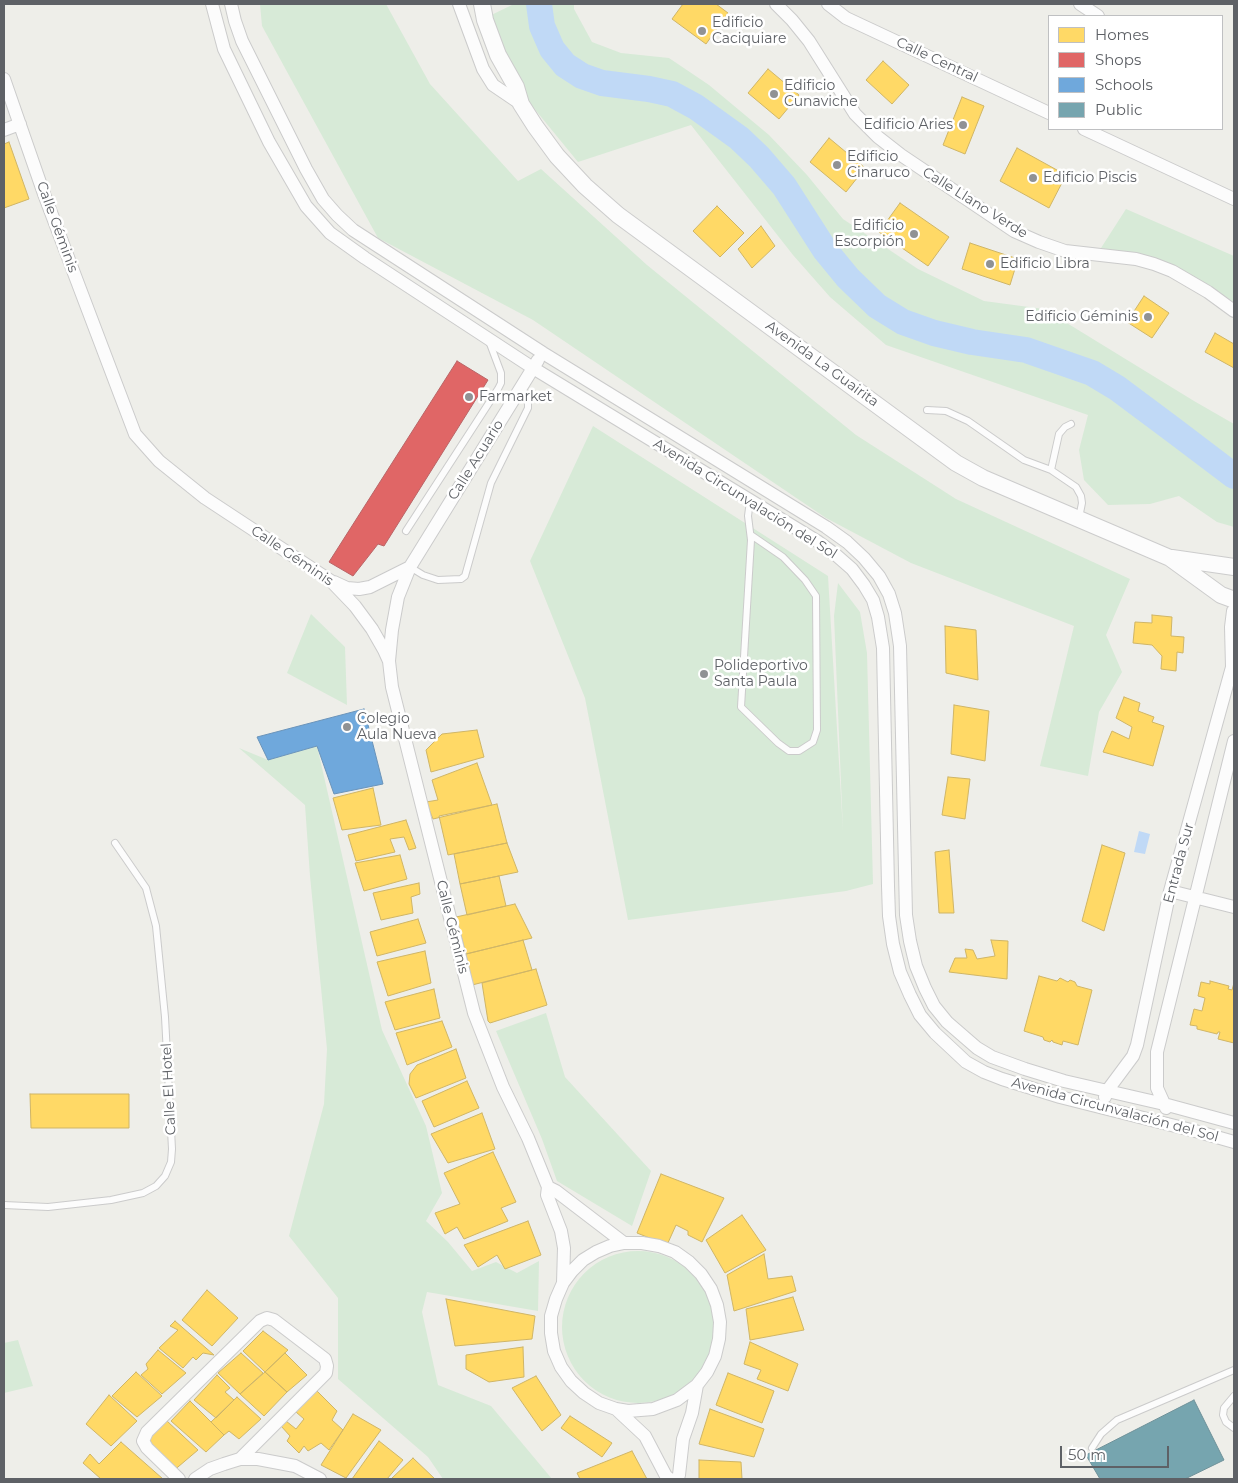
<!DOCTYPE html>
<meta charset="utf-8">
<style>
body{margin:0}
#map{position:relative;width:1238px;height:1483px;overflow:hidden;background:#eeeee9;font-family:Montserrat,sans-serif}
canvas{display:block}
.frame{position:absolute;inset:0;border:5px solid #5e6166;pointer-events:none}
.legend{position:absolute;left:1048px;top:15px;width:175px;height:115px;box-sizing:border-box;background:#fff;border:1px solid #bfc0c2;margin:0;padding:6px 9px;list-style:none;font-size:15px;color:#5e6166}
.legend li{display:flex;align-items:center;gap:10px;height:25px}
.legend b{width:25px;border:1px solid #bfc0c2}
.scale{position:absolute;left:1060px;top:1446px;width:109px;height:22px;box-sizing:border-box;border:2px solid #5e6166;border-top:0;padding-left:6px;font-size:15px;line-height:18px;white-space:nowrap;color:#5e6166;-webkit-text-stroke:4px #fff;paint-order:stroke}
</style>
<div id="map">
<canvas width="1238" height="1483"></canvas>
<div class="frame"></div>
<ul class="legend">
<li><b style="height:14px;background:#ffd966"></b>Homes</li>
<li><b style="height:14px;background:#e06666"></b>Shops</li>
<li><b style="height:14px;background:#6fa8dc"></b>Schools</li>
<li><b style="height:14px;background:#76a5af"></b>Public</li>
</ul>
<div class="scale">50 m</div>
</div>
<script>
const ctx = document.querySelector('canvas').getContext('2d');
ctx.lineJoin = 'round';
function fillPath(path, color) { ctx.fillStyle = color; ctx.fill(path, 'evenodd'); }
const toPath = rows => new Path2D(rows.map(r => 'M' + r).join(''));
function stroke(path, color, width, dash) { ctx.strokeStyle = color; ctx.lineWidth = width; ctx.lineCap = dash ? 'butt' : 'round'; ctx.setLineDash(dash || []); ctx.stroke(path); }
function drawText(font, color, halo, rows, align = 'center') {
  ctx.font = font + ' Montserrat,sans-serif'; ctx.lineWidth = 5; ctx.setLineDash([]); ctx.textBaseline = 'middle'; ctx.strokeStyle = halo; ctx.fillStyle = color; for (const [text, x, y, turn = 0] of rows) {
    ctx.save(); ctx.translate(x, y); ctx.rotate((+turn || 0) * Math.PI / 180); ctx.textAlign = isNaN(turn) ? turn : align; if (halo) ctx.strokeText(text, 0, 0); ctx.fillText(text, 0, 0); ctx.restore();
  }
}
fillPath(toPath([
 [260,4,386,4,430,84,518,181,541,169,647,265,856,435,956,499,1130,579,1106,635,1122,672,1099,712,1088,776,1040,766,1074,626,911,563,826,518,533,320,378,238,262,26],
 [514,4,574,4,574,9,592,42,621,53,669,58,709,85,769,135,807,175,843,219,918,269,984,301,1044,309,1194,401,1234,424,1234,527,1217,522,1179,496,1150,504,1108,505,1084,480,1079,450,1088,415,886,345,830,297,793,255,691,125,578,162,519,90,483,19],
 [1126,209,1234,256,1234,302,1213,289,1157,259,1101,248],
 [593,426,828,576,843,831,834,616,838,583,860,612,867,653,873,884,846,891,628,920,585,698,530,561],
 [311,614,345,647,347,705,287,673],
 [317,746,382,1030,426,1126,442,1193,426,1221,448,1242,472,1271,496,1262,517,1273,539,1261,538,1311,427,1292,422,1312,438,1385,491,1406,552,1479,443,1479,428,1457,338,1379,338,1298,289,1236,324,1104,327,1049,310,876,305,805,239,748,268,760],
 [546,1013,565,1077,651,1171,632,1226,557,1181,542,1139,496,1031],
 '562 1327a76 76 0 1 1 152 0a76 76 0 1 1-152 0Z',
 [18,1340,33,1386,4,1393,4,1343]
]), '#d7ead7');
fillPath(toPath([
 [1139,831,1150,834,1145,854,1134,852]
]), '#c0d9f6');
const homes = toPath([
 [683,4,716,4,728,13,706,44,672,19,683,4],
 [883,61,909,85,892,104,866,80,883,61],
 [768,69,799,95,779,119,748,93,768,69],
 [962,97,984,106,965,154,943,145,962,97],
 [829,138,865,168,846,192,810,162,829,138],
 [9,142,29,199,4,208,4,144,9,142],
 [1017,148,1066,175,1049,208,1000,181,1017,148],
 [900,203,949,237,928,266,879,232,900,203],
 [717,206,744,233,720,257,693,231,717,206],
 [761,226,775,246,752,268,738,249,761,226],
 [970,243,1018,259,1010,285,962,269,970,243],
 [1144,296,1169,313,1152,338,1127,322,1144,296],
 [1215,333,1234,344,1234,368,1205,352,1215,333],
 [1152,615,1172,617,1171,636,1184,637,1183,653,1177,652,1176,671,1161,669,1162,656,1152,645,1133,643,1135,622,1152,623,1152,615],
 [945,626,976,630,978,680,946,673,945,626],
 [1124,697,1140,703,1138,711,1154,717,1152,722,1164,726,1153,766,1103,752,1112,731,1129,739,1132,727,1116,718,1124,697],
 [954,705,989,711,985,761,951,754,954,705],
 [477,730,484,757,431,772,426,750,442,734,477,730],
 [477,763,492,805,433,819,426,802,438,800,432,780,477,763],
 [948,777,970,779,965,819,942,815,948,777],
 [373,788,381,825,342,830,333,798,373,788],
 [497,804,507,843,448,855,439,816,497,804],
 [406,820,416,848,409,850,404,837,390,839,395,852,356,861,348,835,406,820],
 [507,843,518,872,460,884,454,854,507,843],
 [1102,845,1125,853,1104,931,1082,921,1102,845],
 [949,850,954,913,939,913,935,852,949,850],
 [400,855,407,879,364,891,355,863,400,855],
 [499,876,506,906,467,915,460,884,499,876],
 [419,883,420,894,411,897,413,913,381,920,373,893,419,883],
 [515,904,532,938,466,954,456,917,515,904],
 [418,919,426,943,377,956,370,932,418,919],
 [523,940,532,970,472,985,466,954,523,940],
 [991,940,1008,941,1007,979,949,972,955,958,967,958,965,949,973,950,977,959,995,956,991,940],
 [425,951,431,983,388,996,377,962,425,951],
 [536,969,547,1005,490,1023,488,1021,482,983,536,969],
 [1039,976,1057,981,1060,978,1068,982,1070,980,1075,982,1077,986,1092,990,1078,1045,1063,1041,1062,1045,1053,1042,1052,1040,1050,1042,1044,1040,1043,1037,1024,1031,1039,976],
 [1210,981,1229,986,1228,989,1232,990,1234,983,1234,1043,1218,1039,1220,1032,1218,1032,1217,1034,1197,1029,1197,1026,1190,1025,1194,1009,1202,1011,1205,998,1198,996,1201,982,1210,984,1210,981],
 [434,989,440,1018,395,1030,385,1002,434,989],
 [442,1021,452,1047,407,1065,396,1033,442,1021],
 [456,1049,466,1078,416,1098,409,1084,410,1074,417,1065,456,1049],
 [467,1081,479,1108,434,1127,422,1101,467,1081],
 [30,1094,129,1094,129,1128,31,1128,30,1094],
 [482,1113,495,1149,448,1163,431,1134,482,1113],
 [493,1152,516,1202,501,1208,508,1221,464,1239,457,1227,445,1234,435,1213,460,1204,444,1173,493,1152],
 [661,1174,724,1198,702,1242,688,1235,688,1231,676,1225,667,1245,637,1233,661,1174],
 [742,1215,766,1250,725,1273,706,1240,742,1215],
 [528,1221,541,1255,505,1269,497,1255,478,1267,464,1245,528,1221],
 [764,1254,768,1279,792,1276,796,1291,734,1311,727,1275,764,1254],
 [207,1290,238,1318,212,1346,182,1320,207,1290],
 [793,1297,804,1330,750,1340,746,1309,793,1297],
 [446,1299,535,1316,532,1339,455,1346,446,1299],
 [175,1321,214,1355,203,1353,196,1360,193,1357,183,1368,159,1348,178,1330,170,1326,175,1321],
 [263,1331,288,1350,265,1372,243,1351,263,1331],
 [750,1342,798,1364,788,1391,757,1379,761,1370,744,1364,750,1342],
 [523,1347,524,1377,489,1382,466,1369,466,1355,523,1347],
 [158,1350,186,1373,162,1394,141,1375,148,1369,146,1364,158,1350],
 [241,1353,263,1373,240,1394,218,1373,241,1353],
 [285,1353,307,1375,287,1392,265,1372,285,1353],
 [136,1372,162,1396,137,1417,112,1396,136,1372],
 [265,1372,287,1392,264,1416,240,1394,265,1372],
 [728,1373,774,1391,762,1423,716,1405,728,1373],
 [217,1375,230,1388,225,1392,234,1400,216,1418,194,1400,217,1375],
 [536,1376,561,1415,542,1431,512,1388,536,1376],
 [315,1389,337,1411,332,1420,343,1430,329,1450,321,1443,308,1451,304,1446,299,1453,287,1441,290,1436,281,1426,286,1421,296,1429,304,1419,296,1412,315,1389],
 [109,1395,137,1421,111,1446,86,1424,109,1395],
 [237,1397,261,1419,239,1439,229,1431,224,1435,211,1422,237,1397],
 [190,1401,224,1435,206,1452,171,1421,190,1401],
 [710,1409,764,1429,754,1457,699,1444,710,1409],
 [353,1414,381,1430,346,1478,321,1465,353,1414],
 [570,1416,612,1443,602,1457,561,1428,570,1416],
 [167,1421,198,1450,172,1472,144,1442,167,1421],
 [379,1441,403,1460,387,1479,352,1479,379,1441],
 [121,1442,163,1479,101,1479,83,1463,90,1454,99,1464,121,1442],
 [632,1451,647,1479,580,1479,577,1473,632,1451],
 [413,1458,435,1479,391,1479,413,1458],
 [699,1460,741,1462,742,1479,699,1479,699,1460]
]);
fillPath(homes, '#ffd966');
stroke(homes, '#cfb566', 1);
const shops = toPath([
 [457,361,488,380,384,546,378,544,353,576,329,562,457,361]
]);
fillPath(shops, '#e06666');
stroke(shops, '#b96466', 1);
const schools = toPath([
 [364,709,383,784,334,794,317,746,268,760,257,737,364,709]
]);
fillPath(schools, '#6fa8dc');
stroke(schools, '#6a93b9', 1);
const public = toPath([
 [1194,1400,1224,1460,1185,1479,1100,1479,1086,1455,1194,1400]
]);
fillPath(public, '#76a5af');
stroke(public, '#6f9199', 1);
stroke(toPath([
 [539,4,542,26,552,49,565,65,582,76,602,83,649,89,672,94,696,107,739,138,759,157,784,186,825,250,848,278,877,306,903,322,934,333,972,342,1026,350,1092,373,1117,388,1172,429,1234,476]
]), '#c0d9f6', 26);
const lane = toPath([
 [927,410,946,411,968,421,1024,460,1051,470,1076,487,1081,496,1082,503,1079,518],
 [1051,470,1059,434,1065,427,1071,424],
 [750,501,748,516,751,540,741,707,778,743,789,751,799,751,813,742,817,730,816,596,805,580,783,557,751,535],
 [406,531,498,389,501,383,501,373,489,341],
 [410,567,423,575,438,580,461,579,465,576,491,483,528,408,528,404,522,387],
 [4,1205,48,1207,111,1200,143,1193,156,1186,165,1176,171,1162,172,1149,165,1017,156,926,146,888,115,843],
 [1234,1396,1224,1408,1223,1415,1226,1422,1234,1428],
 [1092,1448,1101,1434,1117,1420,1234,1370]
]);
const street = toPath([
 [212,4,224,49,269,142,306,206,330,233,365,258,533,368,817,541,836,555,852,569,864,585,873,600,878,617,883,648,888,886,889,916,893,944,900,972,910,995,920,1015,935,1033,966,1062,984,1072,1002,1079,1060,1097,1199,1132,1234,1142],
 [231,4,235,21,242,41,306,169,323,199,337,215,353,230,543,353,826,527,847,542,864,558,879,576,889,594,895,613,900,646,906,915,910,941,916,966,925,988,934,1006,947,1022,977,1048,992,1057,1025,1069,1064,1081,1164,1104,1234,1123],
 [459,4,483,69,493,85,521,104],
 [776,4,792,20,809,41,855,114,878,137,901,155,1014,231,1039,242,1065,251,1136,259,1154,264,1172,271,1208,292,1234,311],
 [828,4,846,18,1049,113],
 [1080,4,1098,16],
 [4,79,44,194,135,434,159,461,205,498,331,581,355,606,372,629,384,650,389,661,392,687,474,1013,503,1087,528,1138,548,1187,547,1195,561,1231,564,1248,563,1283,556,1299,551,1316,551,1333,554,1351,561,1367,571,1381,584,1393,599,1403,616,1409,628,1411,653,1409,677,1400,697,1385,707,1372,715,1356,719,1339,720,1322,717,1305,711,1289,701,1274,689,1262,675,1252,659,1246,642,1243,624,1243,610,1246,596,1252,583,1260,572,1271,563,1283],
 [1084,129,1234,199],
 [4,130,20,124],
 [334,582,347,588,359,589,370,587,410,567],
 [389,661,392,630,398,597,410,567,538,360],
 [1170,891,1234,907],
 [1105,1097,1107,1091,1133,1056,1137,1045,1170,891,1232,667,1231,627,1233,611],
 [1166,1108,1157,1088,1157,1052,1234,741],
 [548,1187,556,1191,624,1243],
 [616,1409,645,1436,666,1476,670,1479],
 [179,1479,147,1448,143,1441,147,1432,260,1321,267,1318,274,1320,325,1359,327,1366,326,1373,240,1459],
 [195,1479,210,1469,224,1464,240,1459,258,1459,295,1466,320,1479],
 [677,1479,679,1475,683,1439,692,1413,697,1385]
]);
const secondary = toPath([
 [482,4,485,20,498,55,516,87,521,104,535,126,557,156,585,186,618,215,956,463,983,478,1170,558,1221,595,1232,599],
 [1172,558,1234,567]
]);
stroke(lane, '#cbcbcb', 8);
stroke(street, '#cbcbcb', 14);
stroke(secondary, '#ccc', 18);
stroke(lane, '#fcfcfc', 6);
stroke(street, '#fcfcfc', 12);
stroke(secondary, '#fcfcfc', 16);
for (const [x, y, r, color] of [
 [702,31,5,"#909294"],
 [774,94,5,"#909294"],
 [963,125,5,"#909294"],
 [837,165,5,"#909294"],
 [1033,178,5,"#909294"],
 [914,234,5,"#909294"],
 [990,264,5,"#909294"],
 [1148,317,5,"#909294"],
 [469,397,5,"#909294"],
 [704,674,5,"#909294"],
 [347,727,5,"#909294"]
]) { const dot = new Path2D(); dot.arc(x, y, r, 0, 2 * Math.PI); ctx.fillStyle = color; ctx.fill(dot); stroke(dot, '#fff', 2); }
drawText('14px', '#5e6166', '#fff', [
 ["Edificio",712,23],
 ["Caciquiare",712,39],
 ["Edificio",784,86],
 ["Cunaviche",784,102],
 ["Edificio Aries",953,125,"right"],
 ["Edificio",847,157],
 ["Cinaruco",847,173],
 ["Edificio Piscis",1043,178],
 ["Edificio",904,226,"right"],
 ["Escorpión",904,242,"right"],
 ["Edificio Libra",1000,264],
 ["Edificio Géminis",1138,317,"right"],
 ["Farmarket",479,397],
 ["Polideportivo",714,666],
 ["Santa Paula",714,682],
 ["Colegio",357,719],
 ["Aula Nueva",357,735]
], 'left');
drawText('14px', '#5e6166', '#fff', [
 ["Calle Central",937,60,25],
 ["Calle Llano Verde",975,203,32],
 ["Calle Géminis",57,227,70],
 ["Avenida La Guairita",822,364,36],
 ["Calle Acuario",476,460,-58],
 ["Avenida Circunvalación del Sol",745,499,32],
 ["Calle Géminis",292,556,34],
 ["Entrada Sur",1179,863,-75],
 ["Calle Géminis",452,927,76],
 ["Calle El Hotel",169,1089,-93],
 ["Avenida Circunvalación del Sol",1115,1110,15]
]);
</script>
